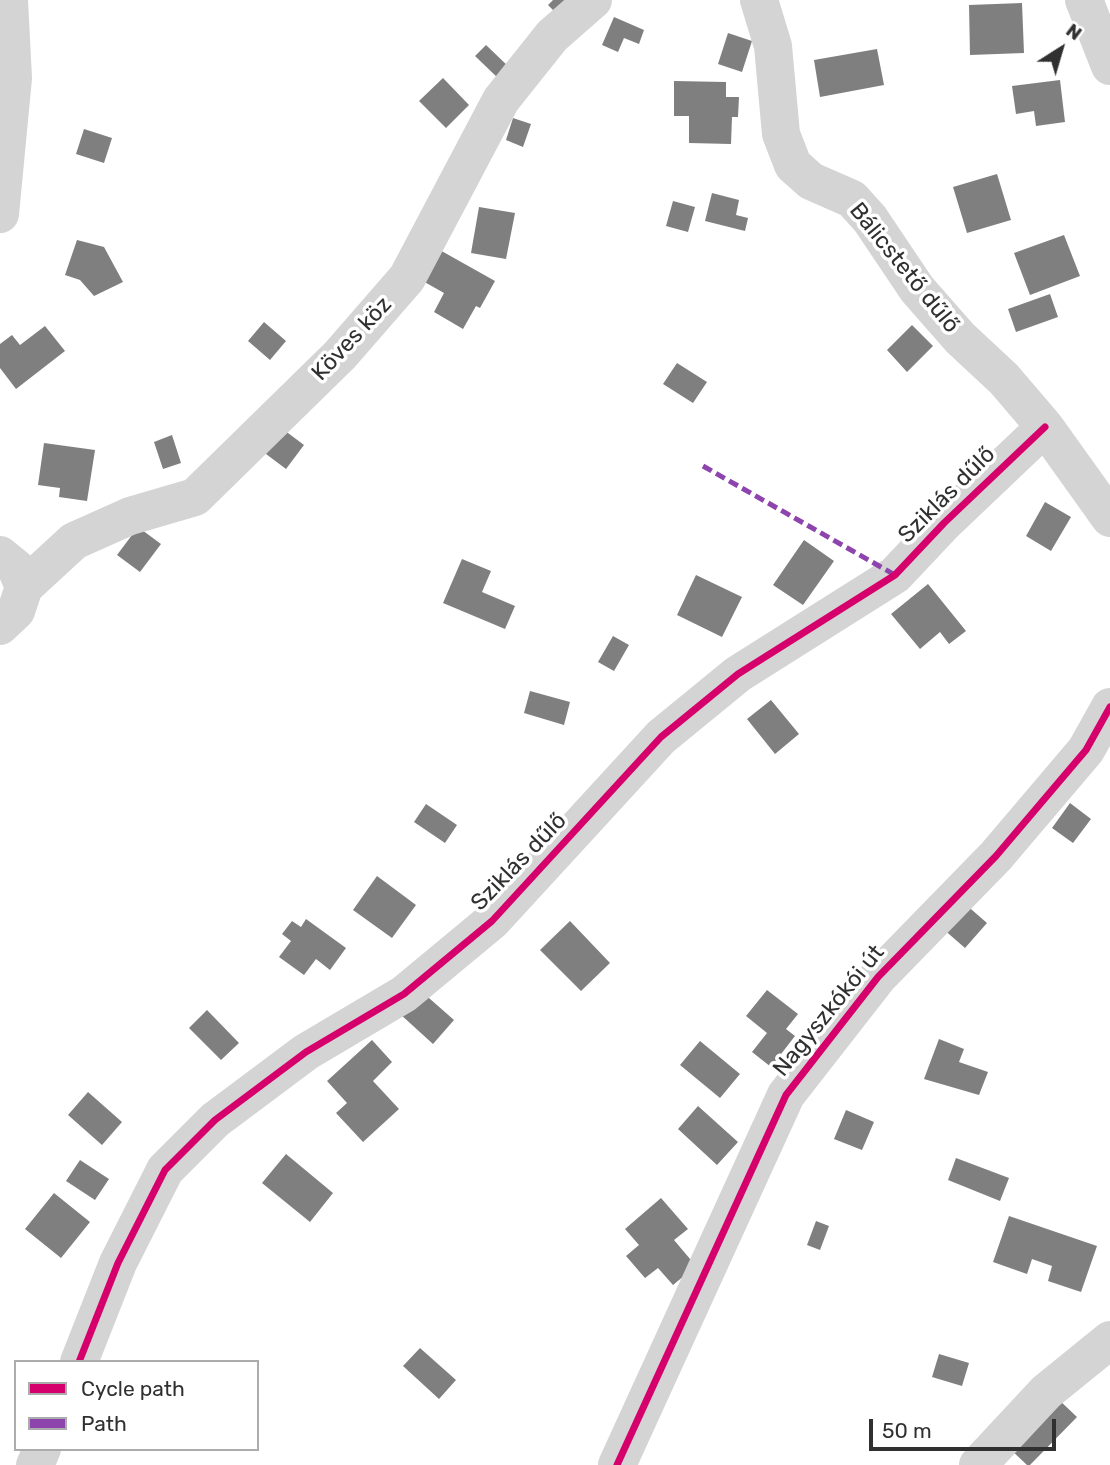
<!DOCTYPE html>
<meta charset="utf-8">
<style>
body{margin:0}
#map{position:relative;width:1110px;height:1465px;overflow:hidden;background:#fff;font-family:Rubik,sans-serif}
canvas{display:block}
.legend{position:absolute;left:14px;top:1360px;width:245px;height:91px;box-sizing:border-box;background:#fff;border:2px solid #acacac;margin:0;padding:9px 12px;list-style:none;font-size:21px;color:#303030}
.legend li{display:flex;align-items:center;gap:14px;height:35px}
.legend b{width:35px;border:2px solid #acacac}
.north{position:absolute;left:1026px;top:14px;width:70px;height:70px;-webkit-text-stroke:5px #fff;paint-order:stroke;rotate:37deg;font-size:19px;font-weight:700;line-height:28px;text-align:center;color:#303030}
.north::after{content:'';display:block;margin:auto;width:24px;height:32px;background:#303030;clip-path:polygon(50% 0,100% 100%,50% 72%,0 100%)}
.scale{position:absolute;left:869px;top:1419px;width:187px;height:32px;box-sizing:border-box;border:4px solid #303030;border-top:0;padding-left:9px;font-size:21px;line-height:24px;white-space:nowrap;color:#303030;-webkit-text-stroke:5px #fff;paint-order:stroke}
</style>
<div id="map">
<canvas width="1110" height="1465"></canvas>
<ul class="legend">
<li><b style="height:9px;background:#d6006c"></b>Cycle path</li>
<li><b style="height:9px;background:#8e44ad"></b>Path</li>
</ul>
<div class="north">N</div>
<div class="scale">50 m</div>
</div>
<script>
const ctx = document.querySelector('canvas').getContext('2d');
ctx.lineJoin = 'round';
function fillPath(path, color) { ctx.fillStyle = color; ctx.fill(path, 'evenodd'); }
const toPath = rows => new Path2D(rows.map(r => 'M' + r).join(''));
function stroke(path, color, width, dash) { ctx.strokeStyle = color; ctx.lineWidth = width; ctx.lineCap = dash ? 'butt' : 'round'; ctx.setLineDash(dash || []); ctx.stroke(path); }
function drawText(font, color, halo, rows, align = 'center') {
  ctx.font = font + ' Rubik,sans-serif'; ctx.lineWidth = 7; ctx.setLineDash([]); ctx.textBaseline = 'middle'; ctx.strokeStyle = halo; ctx.fillStyle = color; for (const [text, x, y, turn = 0] of rows) {
    ctx.save(); ctx.translate(x, y); ctx.rotate((+turn || 0) * Math.PI / 180); ctx.textAlign = isNaN(turn) ? turn : align; if (halo) ctx.strokeText(text, 0, 0); ctx.fillText(text, 0, 0); ctx.restore();
  }
}
fillPath(toPath([
 [553,0,573,0,558,15,548,5],
 [1022,3,1024,53,970,55,969,5],
 [614,17,644,30,639,44,624,38,618,52,602,45],
 [728,33,752,41,742,72,718,64],
 [486,45,510,68,499,79,475,56],
 [877,49,884,85,820,97,814,60],
 [443,78,469,105,446,128,419,101],
 [1060,80,1065,122,1036,126,1034,111,1016,114,1012,86],
 [674,81,726,82,726,97,739,97,738,117,732,117,731,144,689,143,689,116,674,116],
 [513,118,531,124,523,147,506,140],
 [84,129,112,138,104,163,76,154],
 [997,174,1011,220,967,233,953,187],
 [712,193,739,200,736,215,748,218,745,231,705,221],
 [673,201,695,207,688,232,666,226],
 [479,207,515,213,506,259,471,253],
 [1064,235,1080,276,1030,295,1014,253],
 [77,240,104,247,123,282,94,296,80,280,65,275],
 [438,249,495,281,480,308,476,306,463,329,434,312,444,293,421,280],
 [1050,294,1058,317,1016,332,1008,309],
 [264,322,286,341,270,360,248,341],
 [912,325,933,346,907,372,887,350],
 [45,326,65,351,16,389,0,368,0,344,12,335,20,345],
 [677,363,707,382,693,403,663,384],
 [276,424,304,445,286,469,258,448],
 [172,435,181,463,163,469,154,442],
 [44,443,95,450,87,501,59,497,60,488,38,485],
 [1045,502,1071,517,1051,551,1026,536],
 [138,527,161,544,140,572,117,555],
 [804,540,834,561,803,605,773,585],
 [462,559,491,571,482,592,515,606,505,629,443,603],
 [696,575,742,597,722,637,677,615],
 [928,584,966,631,949,644,940,632,920,649,891,614],
 [613,636,629,645,614,671,598,662],
 [530,691,570,702,564,725,524,713],
 [771,700,799,734,775,754,747,719],
 [1070,803,1091,819,1073,843,1052,828],
 [426,804,457,825,445,843,414,822],
 [377,876,416,905,392,938,353,910],
 [964,903,987,923,965,948,942,928],
 [306,919,346,948,330,970,316,959,304,975,279,957,291,941,282,934,292,921,301,927],
 [570,921,610,963,581,991,540,950],
 [767,990,798,1014,786,1029,795,1036,771,1067,752,1052,767,1033,746,1016],
 [421,991,454,1020,433,1044,400,1014],
 [207,1010,239,1043,221,1060,189,1028],
 [939,1039,964,1049,959,1062,988,1072,979,1095,924,1079],
 [372,1040,392,1062,373,1081,399,1109,363,1142,336,1113,347,1103,327,1081],
 [700,1041,740,1074,720,1098,680,1065],
 [88,1092,122,1122,102,1145,68,1115],
 [698,1106,738,1142,717,1165,678,1129],
 [846,1110,874,1122,862,1150,834,1139],
 [286,1154,333,1193,310,1222,262,1183],
 [956,1158,1009,1178,1000,1201,948,1180],
 [80,1160,109,1179,95,1200,66,1181],
 [54,1193,90,1222,61,1258,25,1229],
 [661,1198,688,1229,674,1240,696,1266,673,1285,658,1268,645,1278,626,1256,639,1245,625,1229],
 [1009,1216,1097,1246,1081,1292,1048,1281,1052,1266,1032,1259,1027,1274,993,1262],
 [816,1221,829,1226,820,1250,807,1245],
 [420,1348,456,1380,439,1399,403,1366],
 [939,1354,969,1363,962,1386,932,1377],
 [1057,1398,1077,1417,1030,1465,1027,1465,1009,1448]
]), '#7f7f7f');
stroke(toPath([
 [759,0,773,46,781,134,793,165,811,181,852,199,870,219,917,289,960,338,1004,379,1045,427,1110,518],
 [1084,0,1110,66],
 [0,214,13,78,9,0],
 [0,555,16,568,24,587,16,611,0,626],
 [24,587,74,541,130,516,195,497,340,355,407,278,501,100,552,36,593,0],
 [79,1362,118,1263,165,1170,215,1120,306,1052,404,994,492,921,661,737,738,674,895,575,944,523,1045,427],
 [35,1465,42,1449],
 [617,1465,786,1095,878,977,996,856,1086,750,1110,707],
 [978,1465,1046,1392,1110,1340]
]), '#d4d4d4', 38);
stroke(toPath([
 [703,466,895,575]
]), '#8e44ad', 5, [10, 5]);
stroke(toPath([
 [79,1362,118,1263,165,1170,215,1120,306,1052,404,994,492,921,661,737,738,674,895,575,944,523,1045,427],
 [617,1465,786,1095,878,977,996,856,1086,750,1110,707]
]), '#d6006c', 7);
drawText('23px', '#303030', '#fff', [
 ["Bálicstető dűlő",904,268,51],
 ["Köves köz",352,339,-47],
 ["Sziklás dűlő",947,495,-45],
 ["Sziklás dűlő",519,862,-46],
 ["Nagyszkókói út",829,1011,-51]
]);
</script>
